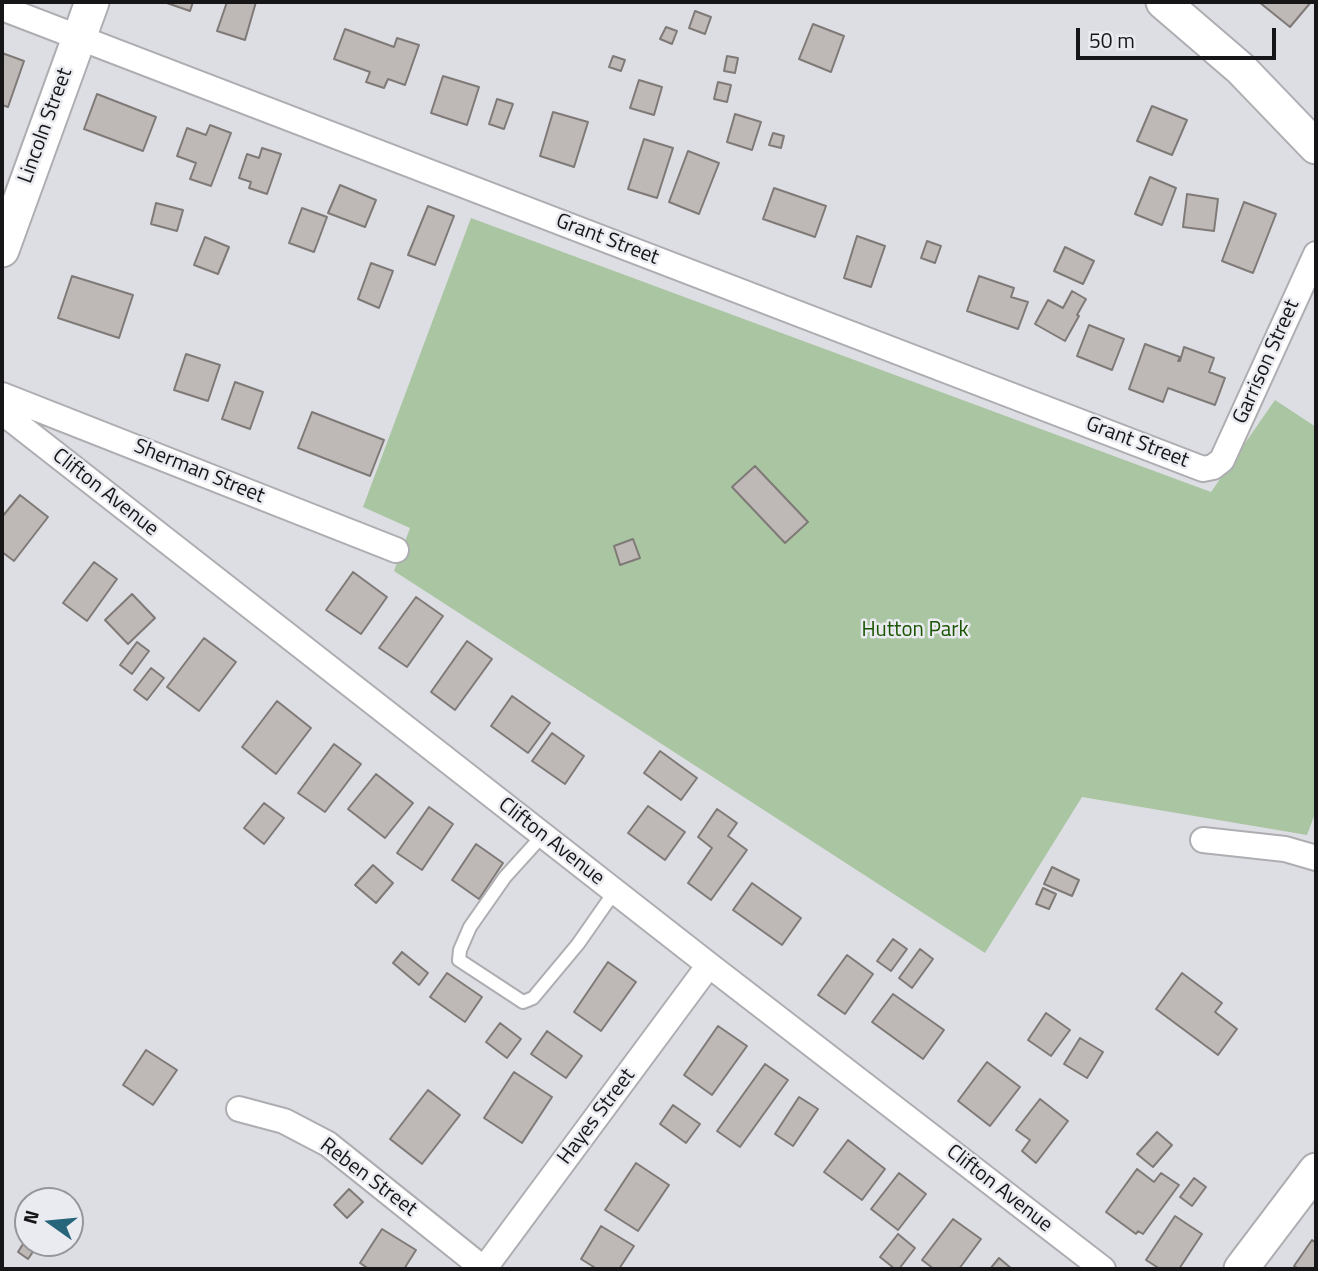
<!DOCTYPE html>
<style>
body{margin:0}
#map{position:relative;width:1318px;height:1271px;overflow:hidden;background:#dddee3;font-family:"Titillium Web",sans-serif}
canvas{display:block}
.frame{position:absolute;inset:0;border:4px solid #161618;pointer-events:none}
.north{position:absolute;left:14px;top:1187px;width:70px;height:70px;box-sizing:border-box;background:#eaebf0;border:2px solid #95969a;border-radius:50%;rotate:285deg;font-size:19px;font-weight:700;line-height:28px;text-align:center;color:#161618}
.north::after{content:'';display:block;margin:auto;width:24px;height:32px;background:#27657b;clip-path:polygon(50% 0,100% 100%,50% 72%,0 100%)}
.scale{position:absolute;left:1076px;top:28px;width:200px;height:32px;box-sizing:border-box;border:4px solid #161618;border-top:0;padding-left:9px;font-size:21px;line-height:24px;white-space:nowrap;color:#161618;-webkit-text-stroke:5px #eaebf0;paint-order:stroke}
</style>
<div id="map">
<canvas width="1318" height="1271"></canvas>
<div class="frame"></div>
<div class="north">N</div>
<div class="scale">50 m</div>
</div>
<script>
const ctx = document.querySelector('canvas').getContext('2d');
ctx.lineJoin = 'round';
function fillPath(path, color) { ctx.fillStyle = color; ctx.fill(path, 'evenodd'); }
const toPath = rows => new Path2D(rows.map(r => 'M' + r).join(''));
function stroke(path, color, width, dash) { ctx.strokeStyle = color; ctx.lineWidth = width; ctx.lineCap = dash ? 'butt' : 'round'; ctx.setLineDash(dash || []); ctx.stroke(path); }
function drawText(font, color, halo, rows, align = 'center') {
  ctx.font = font + ' "Titillium Web",sans-serif'; ctx.lineWidth = 5; ctx.setLineDash([]); ctx.textBaseline = 'middle'; ctx.strokeStyle = halo; ctx.fillStyle = color; for (const [text, x, y, turn = 0] of rows) {
    ctx.save(); ctx.translate(x, y); ctx.rotate((+turn || 0) * Math.PI / 180); ctx.textAlign = isNaN(turn) ? turn : align; if (halo) ctx.strokeText(text, 0, 0); ctx.fillText(text, 0, 0); ctx.restore();
  }
}
fillPath(toPath([
 [471,218,1211,492,1275,400,1316,427,1316,811,1307,835,1082,797,985,953,394,571,410,528,363,507]
]), '#aac5a2');
const building = toPath([
 [164,2,193,2,190,11,164,2],
 [227,2,256,2,245,40,217,31,227,2],
 [1259,2,1311,2,1290,27,1259,2],
 [695,11,711,17,705,34,689,28,695,11],
 [813,24,844,36,831,72,799,59,813,24],
 [666,27,677,31,672,44,660,39,666,27],
 [345,29,394,47,397,38,419,45,405,85,388,79,384,88,366,82,370,72,334,59,345,29],
 [2,53,24,61,8,107,2,105,2,53],
 [613,56,625,60,621,71,609,67,613,56],
 [727,56,738,58,735,73,724,71,727,56],
 [443,76,479,87,467,125,431,113,443,76],
 [639,80,662,87,654,115,630,108,639,80],
 [718,82,731,85,727,102,714,99,718,82],
 [97,94,156,117,143,151,84,129,97,94],
 [497,99,513,104,504,129,489,124,497,99],
 [1152,106,1187,120,1172,155,1137,141,1152,106],
 [553,112,588,122,574,167,540,156,553,112],
 [735,114,761,122,752,150,727,142,735,114],
 [210,125,231,133,211,186,190,179,196,163,177,156,187,128,206,135,210,125],
 [773,133,784,136,781,148,769,145,773,133],
 [644,139,673,148,657,198,628,189,644,139],
 [262,148,281,154,267,194,249,188,251,182,239,178,247,154,259,158,262,148],
 [688,151,719,163,699,214,669,202,688,151],
 [1150,177,1176,188,1162,225,1135,214,1150,177],
 [340,185,376,200,365,227,328,213,340,185],
 [774,188,826,206,815,237,763,219,774,188],
 [1187,194,1218,199,1214,231,1183,227,1187,194],
 [1244,202,1276,214,1253,273,1222,261,1244,202],
 [156,203,183,210,177,231,151,224,156,203],
 [428,206,454,216,435,265,408,255,428,206],
 [302,208,327,217,314,252,289,243,302,208],
 [857,236,885,246,871,287,844,278,857,236],
 [205,237,229,247,218,274,194,265,205,237],
 [927,241,941,246,935,263,921,258,927,241],
 [1065,247,1094,261,1083,284,1054,271,1065,247],
 [371,263,393,271,379,308,358,299,371,263],
 [72,276,133,295,119,338,58,318,72,276],
 [979,276,1014,288,1011,297,1028,302,1018,329,967,311,979,276],
 [1072,291,1086,299,1077,315,1079,316,1065,341,1035,324,1048,300,1063,308,1072,291],
 [1089,325,1124,339,1112,370,1077,356,1089,325],
 [1145,344,1180,357,1178,361,1180,361,1184,347,1214,358,1209,372,1225,378,1215,405,1168,388,1163,402,1129,389,1145,344],
 [186,354,220,365,208,401,174,390,186,354],
 [235,382,263,392,250,429,222,419,235,382],
 [312,412,384,440,370,476,298,448,312,412],
 [755,466,808,522,785,543,732,487,755,466],
 [20,495,48,517,14,561,2,552,2,517,20,495],
 [633,539,640,558,620,565,614,546,633,539],
 [94,562,117,579,87,621,63,603,94,562],
 [353,572,387,597,361,634,326,610,353,572],
 [132,594,155,618,128,644,105,620,132,594],
 [416,597,443,616,407,667,379,648,416,597],
 [204,638,236,662,199,711,167,687,204,638],
 [467,641,492,659,455,710,431,692,467,641],
 [137,642,149,651,132,674,120,665,137,642],
 [151,668,164,678,147,700,134,690,151,668],
 [512,696,550,723,528,753,491,726,512,696],
 [277,701,311,728,276,774,242,747,277,701],
 [552,733,584,756,565,784,532,761,552,733],
 [334,744,361,764,325,812,298,793,334,744],
 [660,751,697,778,681,800,644,773,660,751],
 [376,774,413,803,385,838,348,809,376,774],
 [264,803,284,818,264,844,244,828,264,803],
 [648,806,685,832,665,860,628,833,648,806],
 [429,807,453,824,422,870,397,853,429,807],
 [717,809,737,823,728,836,747,850,711,900,688,883,712,848,698,837,717,809],
 [476,844,503,863,479,899,452,880,476,844],
 [373,865,393,883,376,903,355,885,373,865],
 [1052,867,1079,880,1072,896,1044,884,1052,867],
 [752,883,801,918,782,945,733,910,752,883],
 [1043,888,1056,894,1049,909,1036,904,1043,888],
 [893,939,907,949,891,971,877,961,893,939],
 [920,949,933,959,912,988,899,978,920,949],
 [402,952,428,973,419,985,393,963,402,952],
 [847,955,873,974,845,1014,818,995,847,955],
 [608,962,636,982,601,1031,574,1012,608,962],
 [447,973,482,997,465,1022,430,997,447,973],
 [1182,973,1222,1003,1215,1012,1237,1029,1218,1055,1156,1009,1182,973],
 [893,994,944,1030,923,1059,872,1022,893,994],
 [1046,1013,1070,1030,1051,1056,1028,1040,1046,1013],
 [500,1023,521,1039,507,1058,486,1042,500,1023],
 [718,1026,747,1046,712,1095,684,1075,718,1026],
 [547,1031,582,1056,566,1078,531,1054,547,1031],
 [1080,1038,1103,1052,1087,1078,1064,1064,1080,1038],
 [146,1050,177,1070,153,1105,123,1085,146,1050],
 [987,1062,1020,1087,990,1126,958,1101,987,1062],
 [765,1064,788,1080,740,1147,717,1131,765,1064],
 [514,1072,552,1097,522,1143,484,1118,514,1072],
 [428,1090,460,1115,422,1164,390,1139,428,1090],
 [799,1097,818,1109,793,1146,775,1134,799,1097],
 [1040,1099,1068,1121,1036,1163,1022,1151,1030,1140,1016,1130,1040,1099],
 [673,1105,700,1124,686,1143,660,1124,673,1105],
 [1157,1132,1172,1145,1153,1167,1137,1154,1157,1132],
 [848,1140,885,1169,862,1200,824,1172,848,1140],
 [636,1163,669,1185,638,1231,605,1210,636,1163],
 [1137,1169,1154,1182,1161,1173,1179,1185,1143,1234,1138,1231,1136,1234,1106,1212,1137,1169],
 [899,1173,926,1194,898,1230,871,1209,899,1173],
 [1194,1178,1206,1187,1192,1206,1180,1197,1194,1178],
 [349,1189,363,1202,347,1218,334,1205,349,1189],
 [1175,1216,1202,1234,1179,1269,1160,1269,1146,1260,1175,1216],
 [953,1219,981,1239,959,1269,934,1269,922,1260,953,1219],
 [601,1226,634,1246,619,1269,597,1269,581,1259,601,1226],
 [382,1229,416,1250,404,1269,369,1269,360,1263,382,1229],
 [898,1234,915,1248,899,1269,895,1269,880,1257,898,1234],
 [28,1236,28,1243,39,1243,28,1259,18,1252,28,1236],
 [1312,1240,1316,1243,1316,1269,1299,1269,1294,1266,1312,1240],
 [999,1258,1012,1269,990,1269,999,1258]
]);
fillPath(building, '#beb9b6');
stroke(building, '#7f7a77', 2);
const lane = toPath([
 [543,835,505,877,470,927,460,950,459,960,523,1002,533,998,578,944,615,891]
]);
const street = toPath([
 [2,8,1203,469,1213,467,1222,460,1316,254],
 [2,395,396,550],
 [2,412,709,965,1103,1269],
 [1203,840,1285,849,1316,858],
 [239,1109,284,1121,328,1144,484,1269],
 [484,1269,709,965]
]);
const secondary = toPath([
 [1163,2,1241,69,1316,147],
 [2,250,92,2],
 [1241,1269,1316,1170]
]);
stroke(lane, '#adadb2', 16);
stroke(street, '#adadb2', 28);
stroke(secondary, '#adadb2', 37);
stroke(lane, '#fff', 12);
stroke(street, '#fff', 24);
stroke(secondary, '#fff', 33);
drawText('21px', '#161618', '#eaebf0', [
 ["Lincoln Street",46,126,-70],
 ["Grant Street",607,240,21],
 ["Garrison Street",1267,362,-66],
 ["Grant Street",1137,443,21],
 ["Sherman Street",199,472,22],
 ["Clifton Avenue",105,493,38],
 ["Clifton Avenue",551,842,38],
 ["Hayes Street",597,1117,-53],
 ["Reben Street",368,1178,37],
 ["Clifton Avenue",999,1189,38]
]);
drawText('21px', '#195400', '#eaebf0', [
 ["Hutton Park",915,631]
]);
</script>
